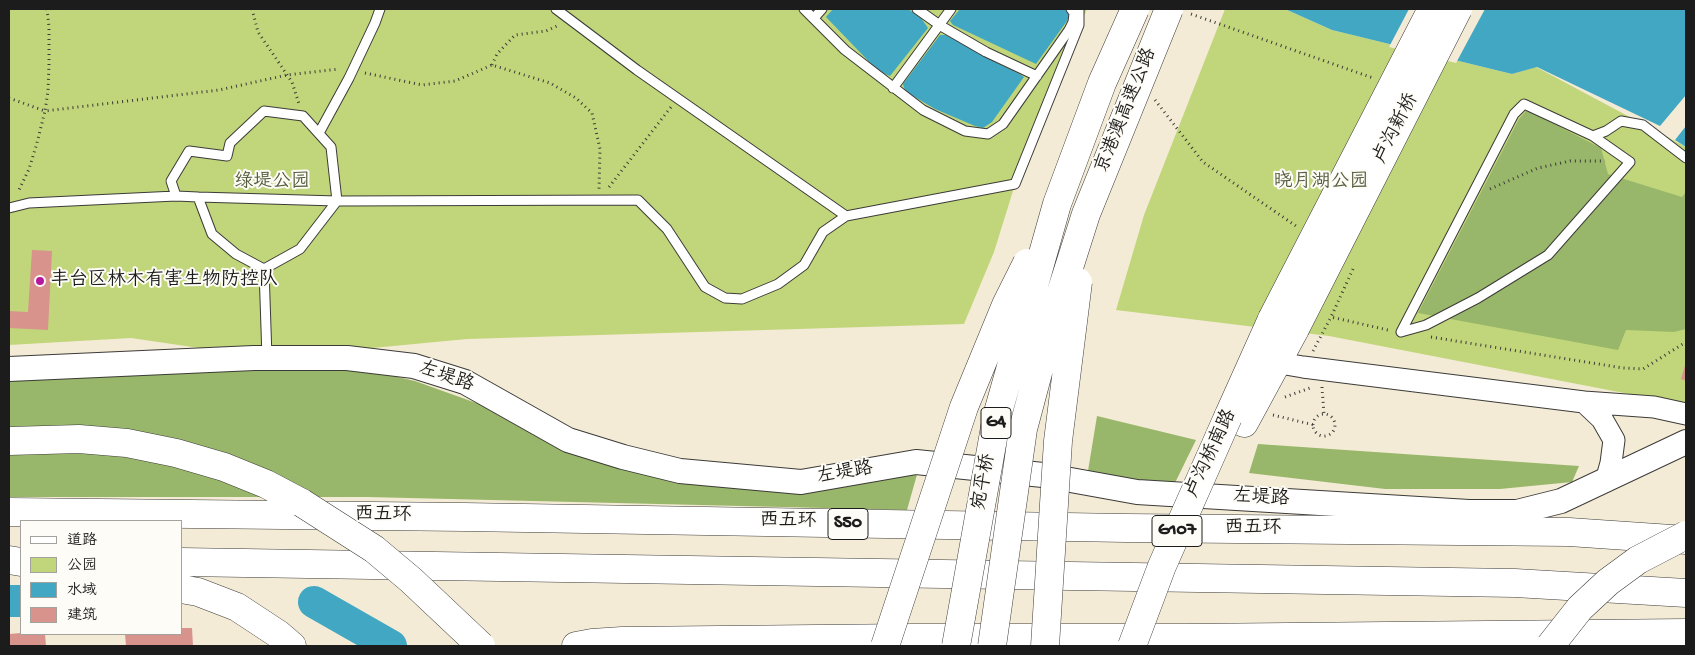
<!DOCTYPE html>
<meta charset="utf-8">
<style>
body{margin:0}
#map{position:relative;width:1695px;height:655px;overflow:hidden;background:#f4ebd6;font-family:"Gochi Hand","LXGW WenKai TC",sans-serif}
canvas{display:block}
.frame{position:absolute;inset:0;border:10px solid #1c1c1c;pointer-events:none}
.legend{position:absolute;left:20px;top:520px;width:162px;height:115px;box-sizing:border-box;background:#fdfcf7;border:1px solid #a3a29f;margin:0;padding:6px 9px;list-style:none;font-size:15px;color:#1c1c1c}
.legend li{display:flex;align-items:center;gap:10px;height:25px}
.legend b{width:25px;border:1px solid #a3a29f}
</style>
<div id="map">
<canvas width="1695" height="655"></canvas>
<div class="frame"></div>
<ul class="legend">
<li><b style="height:6px;background:#fff"></b>道路</li>
<li><b style="height:14px;background:#c1d67a"></b>公园</li>
<li><b style="height:14px;background:#42a7c2"></b>水域</li>
<li><b style="height:14px;background:#d8938c"></b>建筑</li>
</ul>
</div>
<script>
const ctx = document.querySelector('canvas').getContext('2d');
ctx.lineJoin = 'round';
function fillPath(path, color) { ctx.fillStyle = color; ctx.fill(path, 'evenodd'); }
const toPath = rows => new Path2D(rows.map(r => 'M' + r).join(''));
function stroke(path, color, width, dash) { ctx.strokeStyle = color; ctx.lineWidth = width; ctx.lineCap = dash ? 'butt' : 'round'; ctx.setLineDash(dash || []); ctx.stroke(path); }
function drawText(font, color, halo, rows, align = 'center') {
  ctx.font = font + ' "Gochi Hand","LXGW WenKai TC",sans-serif'; ctx.lineWidth = 4; ctx.setLineDash([]); ctx.textBaseline = 'middle'; ctx.strokeStyle = halo; ctx.fillStyle = color; for (const [text, x, y, turn = 0] of rows) {
    ctx.save(); ctx.translate(x, y); ctx.rotate((+turn || 0) * Math.PI / 180); ctx.textAlign = isNaN(turn) ? turn : align; if (halo) ctx.strokeText(text, 0, 0); ctx.fillText(text, 0, 0); ctx.restore();
  }
}
fillPath(toPath([
 [9,9,1087,9,1026,149,994,252,964,324,467,339,267,358,131,338,9,345],
 [1225,9,1285,9,1332,30,1512,74,1536,67,1686,147,1686,405,1329,336,1116,310,1144,215]
]), '#c1d67a');
fillPath(toPath([
 [1527,110,1601,148,1608,174,1682,197,1686,192,1686,329,1674,332,1626,330,1618,350,1418,313,1519,119],
 [239,364,359,368,415,381,479,404,568,452,662,477,918,471,907,510,367,497,9,497,9,378],
 [1097,416,1196,440,1172,489,1087,477],
 [1258,444,1579,466,1572,482,1500,489,1385,489,1249,473]
]), '#98b76a');
fillPath(toPath([
 [833,9,908,9,921,18,928,28,890,76,878,71,826,17],
 [960,9,1066,9,1072,14,1036,64,953,25,950,21],
 [1285,9,1686,9,1686,95,1660,126,1537,67,1512,74,1332,30],
 [940,35,946,35,995,62,1020,74,1024,77,992,122,983,128,975,126,935,109,908,93,904,88,903,84],
 [1686,126,1686,147,1675,140]
]), '#42a7c2');
fillPath(toPath([
 [1409,9,1485,9,1456,63,1389,47]
]), '#f4ebd6');
stroke(toPath([
 [9,601,21,601],
 [314,602,391,646]
]), '#42a7c2', 32);
fillPath(toPath([
 [32,250,52,251,48,330,9,328,9,311,28,312],
 [1686,362,1686,381,1681,379],
 [181,628,192,628,193,646,126,646,125,634,181,634],
 [21,633,45,634,46,646,9,646,9,634]
]), '#d8938c');
const service = toPath([
 [556,9,637,70,846,216,1015,184,1079,25,1079,9],
 [804,9,845,50,923,110,965,131,988,134,1003,124,1069,30,1073,22,1074,13,1071,9],
 [917,9,941,26,986,52,1037,76],
 [814,18,822,9],
 [893,88,951,9],
 [319,133,349,78,375,23,380,9],
 [198,197,337,201,638,200,667,229,705,287,725,298,742,299,778,284,804,265,823,232,846,216],
 [9,208,29,203,176,196],
 [264,269,236,254,212,234,198,197,176,196,171,181,189,151,227,156,230,143,264,111,303,116,331,147,337,201,300,249,264,269,267,358],
 [1401,332,1514,114,1524,104,1593,136,1606,131,1621,121,1643,125,1686,158],
 [1401,332,1426,325,1478,298,1548,255,1630,162,1593,136]
]);
const tertiary = toPath([
 [1262,360,1303,367,1584,402],
 [1606,481,1611,463,1614,440,1602,419,1584,402,1654,407,1686,414]
]);
const secondary = toPath([
 [9,369,254,358,347,358,414,366,465,382,568,440,623,457,680,471,801,482,916,462,1043,475,1137,492,1469,512,1517,512,1561,501,1686,442]
]);
const trunk = toPath([
 [1228,417,1272,319],
 [1244,423,1295,329]
]);
const motorway = toPath([
 [9,441,79,439,127,443,176,453,224,467,266,484,302,503],
 [9,512,464,517,1126,528,1569,532,1686,540],
 [9,560,21,562],
 [181,562,1515,583,1686,593],
 [181,589,198,592,237,607,278,634,292,646],
 [576,646,592,643,622,641,912,638,1188,638,1686,633]
]);
stroke(service, '#3c3b38', 11);
stroke(tertiary, '#3c3b38', 23);
stroke(secondary, '#3c3b38', 26);
stroke(trunk, '#3c3b38', 29);
stroke(motorway, '#3c3b38', 29);
stroke(toPath([
 [47,9,49,27,49,65,48,91,45,111,219,90,287,75,339,69],
 [252,9,258,32,292,82,299,104],
 [1191,14,1373,78],
 [492,65,497,54,515,35,546,31,557,26],
 [365,73,422,85,455,81,492,65,550,83,576,98,592,113,600,149,599,189],
 [9,98,45,111,37,143,29,169,18,192],
 [1155,100,1203,162,1296,226],
 [609,187,671,107],
 [1490,189,1538,168,1570,161,1605,161],
 [1353,269,1331,317,1388,330],
 [1431,337,1623,368,1643,369,1686,342],
 [1313,351,1331,317],
 [1322,387,1324,414],
 [1285,397,1310,388],
 '1313 425a11 11 0 1 1 22 0a11 11 0 1 1-22 0Z',
 [1273,415,1314,425]
]), '#3c3b38', 3, [1, 4]);
stroke(service, '#fff', 9);
stroke(tertiary, '#fff', 21);
stroke(secondary, '#fff', 24);
stroke(trunk, '#fff', 28);
stroke(motorway, '#fff', 28);
const trunkBridge = toPath([
 [1272,319,1432,9],
 [1295,329,1458,9],
 [1132,646,1162,566,1228,417]
]);
const motorwayBridge = toPath([
 [302,503,374,549,411,580,481,646],
 [885,646,964,407,1006,305,1027,263],
 [956,646,997,416,1057,204,1102,83,1135,9],
 [992,646,1023,429,1051,324,1086,214,1169,9],
 [1045,646,1058,441,1078,282],
 [1550,646,1580,608,1608,582,1638,560,1686,535]
]);
stroke(trunkBridge, '#3c3b38', 29, []);
stroke(motorwayBridge, '#3c3b38', 29, []);
stroke(trunkBridge, '#fff', 28);
stroke(motorwayBridge, '#fff', 28);
for (const [x, y, r, color] of [
 [40,281,5,"#b5179e"]
]) { const dot = new Path2D(); dot.arc(x, y, r, 0, 2 * Math.PI); ctx.fillStyle = color; ctx.fill(dot); stroke(dot, '#fdfcf7', 2); }
for (const [x, y, w] of [
 [996,423,30],
 [848,524,40],
 [1177,531,50]
]) { const box = new Path2D(); box.roundRect(x - w / 2, y - 15.5, w, 31, 4); ctx.fillStyle = '#fdfcf7'; ctx.fill(box); stroke(box, '#1c1c1c', 1); }
drawText('bold 18px', '#1c1c1c', null, [
 ["G4",996,423],
 ["S50",848,524],
 ["G107",1177,531]
]);
drawText('19px', '#1c1c1c', '#fdfcf7', [
 ["京港澳高速公路",1127,111,-68],
 ["卢沟新桥",1397,129,-63],
 ["左堤路",446,378,19],
 ["卢沟桥南路",1212,454,-65],
 ["左堤路",845,474,-10],
 ["宛平桥",985,482,-80],
 ["左堤路",1261,499,3],
 ["西五环",383,516,1],
 ["西五环",788,522,1],
 ["西五环",1253,529]
]);
drawText('19px', '#565d3d', '#fdfcf7', [
 ["绿堤公园",272,183],
 ["晓月湖公园",1321,183]
]);
drawText('19px', '#1c1c1c', '#fdfcf7', [
 ["丰台区林木有害生物防控队",50,281]
], 'left');
</script>
